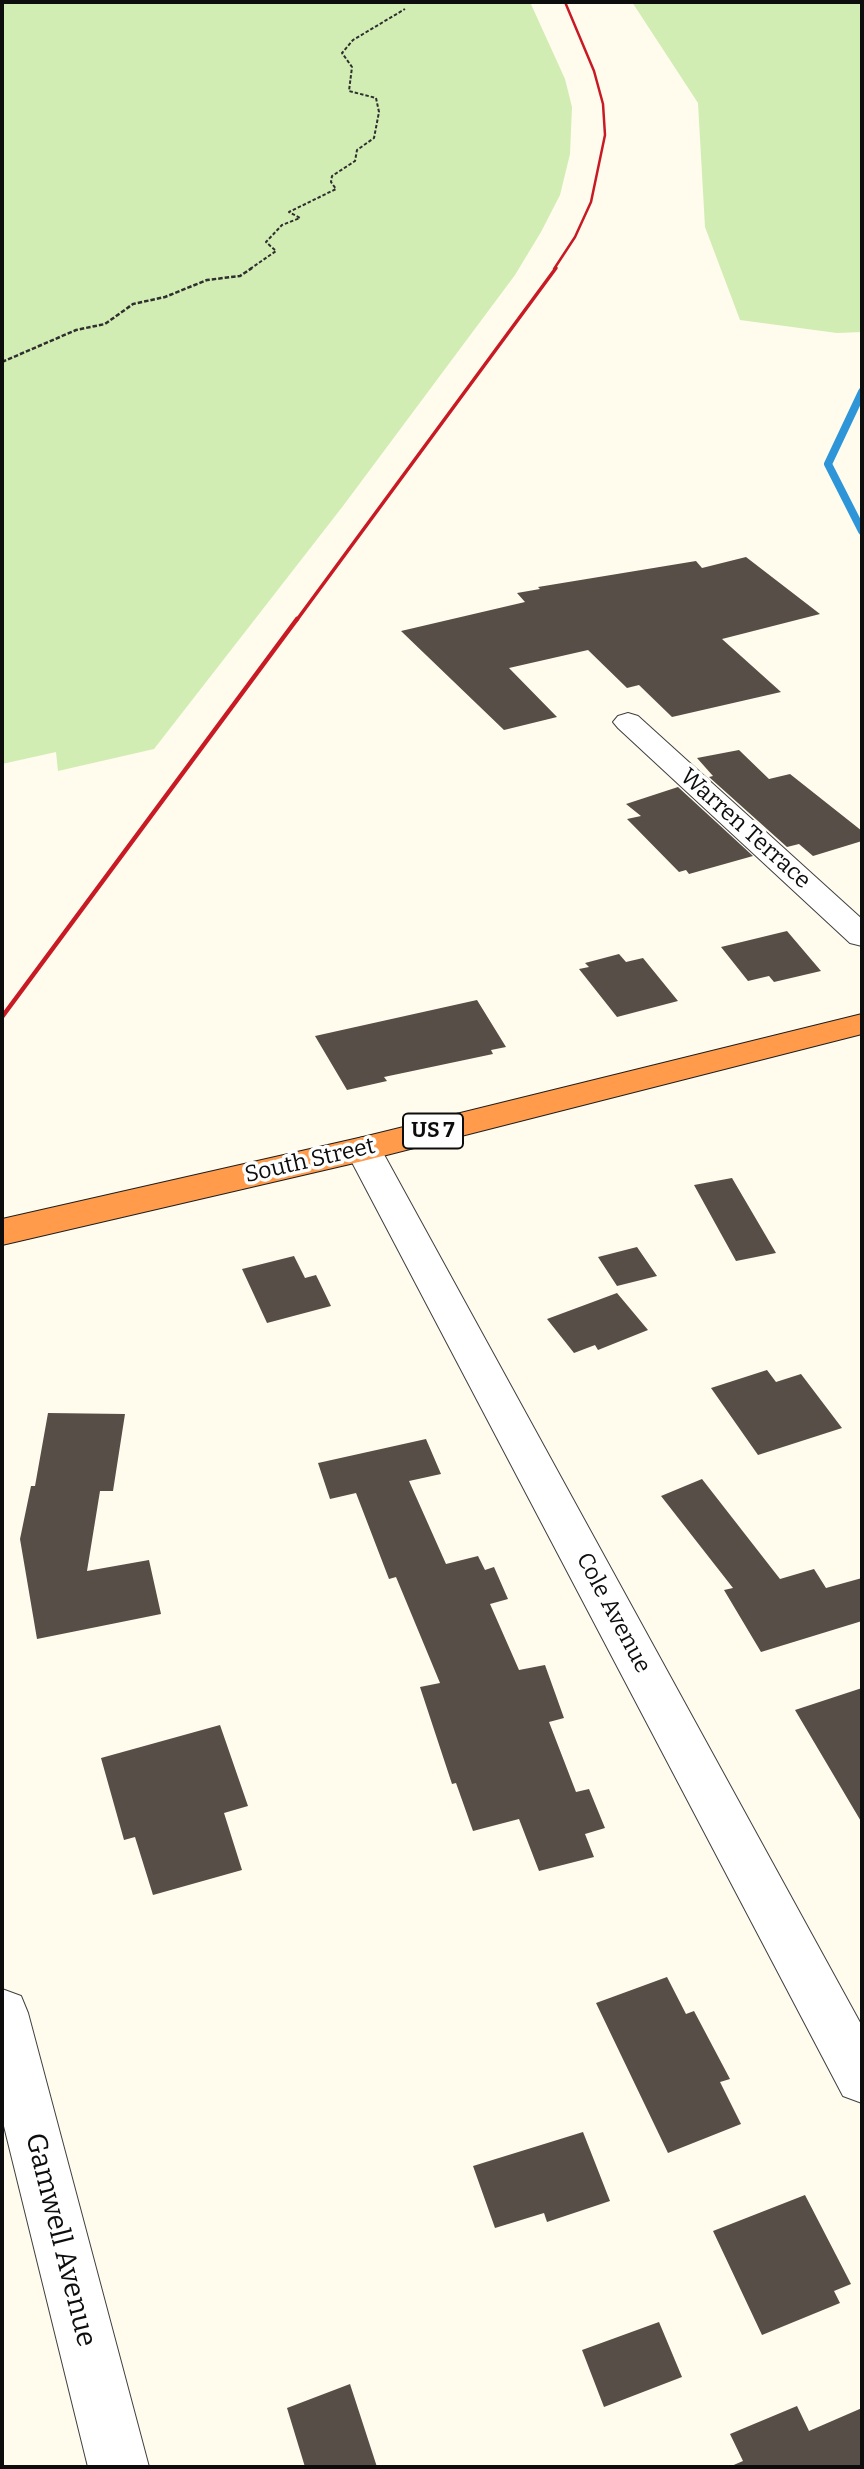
<!DOCTYPE html>
<style>
body{margin:0}
#map{position:relative;width:864px;height:2469px;overflow:hidden;background:#fffbed;font-family:Bitter,serif}
canvas{display:block}
.frame{position:absolute;inset:0;border:4px solid #0d0d0d;pointer-events:none}
</style>
<div id="map">
<canvas width="864" height="2469"></canvas>
<div class="frame"></div>
</div>
<script>
const ctx = document.querySelector('canvas').getContext('2d');
ctx.lineJoin = 'round';
function fillPath(path, color) { ctx.fillStyle = color; ctx.fill(path, 'evenodd'); }
const toPath = rows => new Path2D(rows.map(r => 'M' + r).join(''));
function stroke(path, color, width, dash) { ctx.strokeStyle = color; ctx.lineWidth = width; ctx.lineCap = dash ? 'butt' : 'round'; ctx.setLineDash(dash || []); ctx.stroke(path); }
function drawText(font, color, halo, rows, align = 'center') {
  ctx.font = font + ' Bitter,serif'; ctx.lineWidth = 7; ctx.setLineDash([]); ctx.textBaseline = 'middle'; ctx.strokeStyle = halo; ctx.fillStyle = color; for (const [text, x, y, turn = 0] of rows) {
    ctx.save(); ctx.translate(x, y); ctx.rotate((+turn || 0) * Math.PI / 180); ctx.textAlign = isNaN(turn) ? turn : align; if (halo) ctx.strokeText(text, 0, 0); ctx.fillText(text, 0, 0); ctx.restore();
  }
}
fillPath(toPath([
 [2,2,530,2,565,79,572,107,570,154,560,195,541,232,515,275,343,506,154,749,58,771,56,752,2,764],
 [632,2,862,2,862,332,837,333,740,320,705,227,698,103]
]), '#d2edb3');
stroke(toPath([
 [862,392,828,464,862,531]
]), '#2e96d8', 8);
fillPath(toPath([
 [746,557,820,614,722,639,781,692,672,717,639,685,627,688,588,650,509,668,557,717,504,730,401,631,525,602,517,593,540,589,538,587,696,561,702,568],
 [739,750,769,779,790,774,862,831,862,841,813,856,799,844,787,847,709,777,713,776,697,758],
 [678,787,753,856,689,874,686,870,679,872,627,819,641,816,626,804],
 [787,931,821,971,774,982,769,976,748,981,721,947],
 [619,954,626,962,643,958,678,1001,617,1017,579,969,589,967,585,963],
 [477,1000,506,1047,491,1050,493,1054,384,1077,387,1081,347,1090,315,1036],
 [732,1178,776,1253,736,1261,694,1185],
 [637,1247,657,1276,617,1286,598,1257],
 [294,1256,305,1278,316,1275,331,1306,267,1323,242,1269],
 [617,1293,648,1330,598,1350,595,1345,574,1353,547,1319],
 [767,1370,776,1382,801,1374,842,1428,758,1455,711,1388],
 [48,1413,125,1414,113,1491,100,1491,87,1571,149,1560,161,1614,37,1639,20,1539,31,1486,35,1486],
 [426,1439,441,1474,409,1481,446,1564,478,1556,485,1570,494,1567,508,1599,490,1604,519,1670,545,1665,564,1718,549,1722,576,1792,589,1789,605,1828,585,1834,594,1857,539,1871,519,1819,473,1831,456,1783,452,1784,420,1687,440,1683,396,1577,389,1579,356,1493,330,1499,318,1463],
 [702,1479,780,1579,814,1569,826,1588,862,1578,862,1621,761,1652,724,1590,733,1588,661,1496],
 [862,1688,862,1823,795,1710],
 [220,1725,248,1806,224,1813,242,1870,153,1895,135,1837,124,1840,101,1758],
 [667,1977,686,2014,694,2011,730,2079,720,2082,741,2124,668,2153,596,2003],
 [583,2132,610,2201,547,2222,544,2213,495,2228,473,2166],
 [805,2195,851,2284,834,2291,840,2303,762,2335,713,2231],
 [659,2322,682,2377,604,2407,582,2350],
 [350,2384,377,2467,305,2467,287,2408],
 [797,2406,809,2431,862,2408,862,2467,729,2467,743,2461,730,2434]
]), '#574e48');
const street = toPath([
 [628,713,638,716,862,919,862,946,850,943,618,728,613,722,618,716,628,713],
 [363,1137,376,1141,381,1149,862,2026,862,2103,843,2096,345,1149,350,1141,363,1137],
 [2,1989,21,1996,28,2013,149,2467,88,2467,2,2118,2,1989]
]);
const highway = toPath([
 [862,1014,862,1034,363,1161,2,1245,2,1219,363,1137,862,1014]
]);
stroke(street, '#404040', 2);
stroke(highway, '#1e1e1e', 2);
stroke(toPath([
 [250,269,276,251,266,242,282,225,300,218,289,212,336,189,331,182,332,176,355,161,357,150,374,138,379,112,376,98,349,91,352,67,342,53,353,40,405,9]
]), '#2f2f2f', 2, [3.5, 2]);
stroke(toPath([
 [2,362,76,330,105,324,133,304,165,297,207,280,240,276,252,268]
]), '#2f2f2f', 2.5, [4.5, 2]);
fillPath(street, '#fff');
fillPath(highway, '#ff9b4b');
stroke(toPath([
 [554,269,575,237,591,202,605,135,603,104,594,71,565,2]
]), '#c81a24', 2.5);
stroke(toPath([
 [296,621,556,268]
]), '#c81a24', 3.5);
stroke(toPath([
 [2,1017,297,619]
]), '#c81a24', 4.5);
for (const [x, y, w] of [
 [433,1131,60]
]) { const box = new Path2D(); box.roundRect(x - w / 2, y - 17.5, w, 35, 5); ctx.fillStyle = '#fff'; ctx.fill(box); stroke(box, '#0d0d0d', 2); }
drawText('bold 21px', '#0d0d0d', null, [
 ["US 7",433,1131]
]);
drawText('23px', '#0d0d0d', '#fff', [
 ["Warren Terrace",745,829,42],
 ["South Street",310,1161,-13],
 ["Cole Avenue",613,1613,62]
]);
drawText('28px', '#0d0d0d', '#fff', [
 ["Gamwell Avenue",60,2240,76]
]);
</script>
